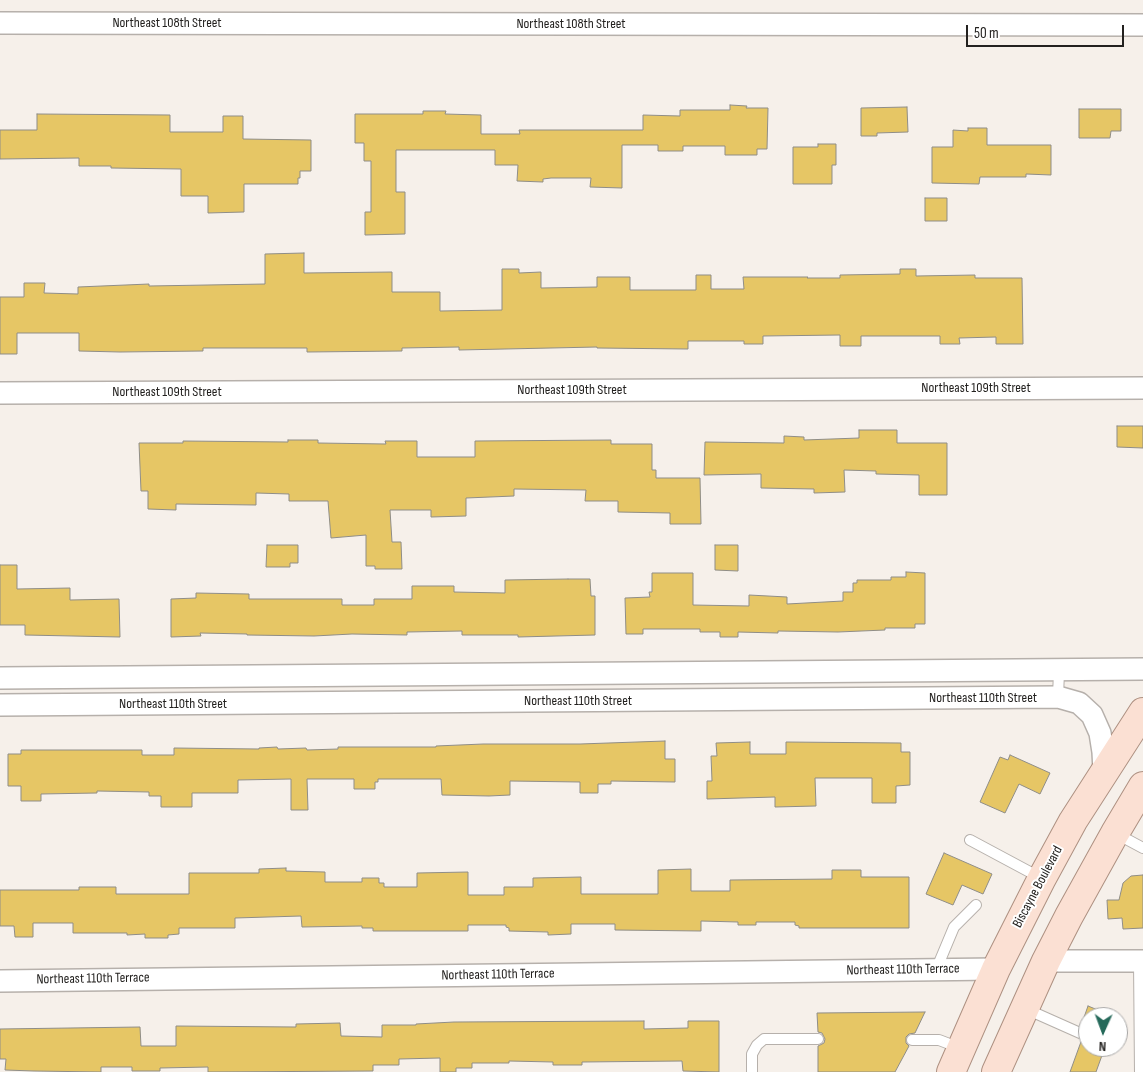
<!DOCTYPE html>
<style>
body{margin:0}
#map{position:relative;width:1143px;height:1072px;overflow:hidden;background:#f6f0ea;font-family:"Sofia Sans Condensed",sans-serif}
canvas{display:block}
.north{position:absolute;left:1078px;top:1007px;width:50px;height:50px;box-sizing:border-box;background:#fff;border:1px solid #a7a6a5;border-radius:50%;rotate:182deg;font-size:14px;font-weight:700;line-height:20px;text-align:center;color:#23211f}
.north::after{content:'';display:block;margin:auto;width:18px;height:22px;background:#25695a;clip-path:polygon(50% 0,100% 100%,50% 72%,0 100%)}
.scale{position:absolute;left:966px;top:25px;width:158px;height:22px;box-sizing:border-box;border:2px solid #23211f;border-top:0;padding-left:6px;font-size:15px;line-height:18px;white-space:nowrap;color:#23211f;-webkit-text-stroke:4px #fff;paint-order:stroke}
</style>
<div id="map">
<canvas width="1143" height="1072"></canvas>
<div class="north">N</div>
<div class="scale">50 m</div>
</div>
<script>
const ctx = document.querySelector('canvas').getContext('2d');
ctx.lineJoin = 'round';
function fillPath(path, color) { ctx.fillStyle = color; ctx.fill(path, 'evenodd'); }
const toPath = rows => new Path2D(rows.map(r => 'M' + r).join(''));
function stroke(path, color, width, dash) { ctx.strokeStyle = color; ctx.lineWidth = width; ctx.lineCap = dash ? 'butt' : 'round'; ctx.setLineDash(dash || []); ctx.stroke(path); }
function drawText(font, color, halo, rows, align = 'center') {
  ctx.font = font + ' "Sofia Sans Condensed",sans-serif'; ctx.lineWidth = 4; ctx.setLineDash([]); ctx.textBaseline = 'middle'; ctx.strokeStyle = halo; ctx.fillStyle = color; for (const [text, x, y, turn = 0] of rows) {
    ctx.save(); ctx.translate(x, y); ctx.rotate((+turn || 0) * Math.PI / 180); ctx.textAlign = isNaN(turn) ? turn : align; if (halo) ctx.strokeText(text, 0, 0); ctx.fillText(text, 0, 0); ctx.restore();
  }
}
const building = toPath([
 [730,105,747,106,746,108,768,108,767,149,757,149,757,155,725,155,725,146,683,146,683,151,658,151,658,145,622,145,622,188,590,187,591,178,551,178,543,179,543,182,517,181,518,165,495,165,495,150,396,150,396,192,405,192,405,234,365,235,365,212,371,212,371,161,364,161,364,143,355,143,355,114,423,114,423,111,446,111,445,114,481,115,481,134,520,134,519,130,643,130,643,115,680,116,680,110,730,110,730,105],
 [907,107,908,132,877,133,877,136,861,136,861,108,907,107],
 [1079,109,1121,109,1121,131,1111,131,1110,138,1079,138,1079,109],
 [37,114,170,115,170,132,223,132,223,116,243,116,243,139,311,140,311,171,300,171,300,178,298,178,298,184,244,184,244,212,208,213,208,196,181,196,181,169,111,168,111,166,79,166,79,158,0,159,0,130,37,130,37,114],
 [968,128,987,128,987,145,1051,145,1051,175,1026,174,1026,177,980,177,979,184,932,183,932,147,953,147,953,130,968,131,968,128],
 [818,144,836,144,836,165,832,165,832,184,793,184,793,147,818,147,818,144],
 [925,198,947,198,947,221,925,221,925,198],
 [304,253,304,273,392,272,392,292,440,292,440,311,502,310,502,269,519,269,519,273,541,272,541,288,597,287,597,277,630,277,630,290,696,290,696,275,711,275,711,289,744,289,743,277,808,277,807,278,840,278,840,275,900,274,900,269,916,269,916,276,975,275,975,278,1022,278,1023,344,996,344,996,337,959,338,960,344,940,344,940,336,861,336,861,346,840,346,840,335,763,336,763,344,744,344,744,341,688,341,688,349,597,348,597,347,459,350,459,347,402,348,402,351,307,352,307,348,203,348,203,351,120,352,79,351,79,333,17,333,17,354,0,354,0,297,24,297,24,283,45,283,44,293,78,294,78,287,149,284,149,286,265,284,265,254,304,253],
 [1117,426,1143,426,1143,448,1117,447,1117,426],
 [859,430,897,430,897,443,947,443,947,495,919,495,919,475,876,474,876,471,844,470,845,492,814,493,814,489,761,488,761,474,704,475,705,442,784,443,784,436,804,437,804,440,859,438,859,430],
 [288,440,318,440,318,443,386,444,385,441,417,441,417,457,475,457,475,441,611,440,611,444,652,444,652,470,656,470,656,478,700,478,701,524,670,524,670,513,618,512,618,501,585,501,586,490,514,489,514,496,466,498,466,516,431,517,431,510,390,510,392,542,401,542,402,569,375,569,375,566,366,566,366,535,331,538,328,501,289,501,289,494,256,493,256,505,176,504,176,510,148,509,148,491,141,491,139,443,183,443,183,441,288,442,288,440],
 [267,545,298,545,298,563,290,563,290,567,266,567,267,545],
 [715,545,738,545,738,571,715,570,715,545],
 [0,565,17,565,17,589,70,588,70,600,119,599,120,637,25,635,25,625,0,625,0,565],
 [906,572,925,573,925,624,915,624,915,628,885,628,885,630,838,632,778,631,778,633,738,632,738,637,720,637,720,632,700,632,700,629,643,629,643,634,626,634,625,598,650,597,649,592,652,592,652,573,693,573,693,605,749,606,749,595,787,597,787,604,843,601,843,592,853,592,853,583,857,583,857,580,891,580,891,577,906,577,906,572],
 [568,579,590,579,591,596,595,596,595,635,518,637,518,635,462,635,462,631,407,632,407,635,352,634,314,636,247,635,247,634,200,633,201,636,171,637,171,599,196,598,196,593,249,594,249,599,342,599,342,605,374,605,374,599,412,599,412,586,454,586,454,592,505,593,505,580,568,579],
 [665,741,665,759,675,759,675,782,611,781,611,784,598,784,598,793,580,793,580,782,510,781,510,795,489,796,442,795,441,779,378,779,378,782,375,782,375,789,354,789,354,779,307,779,308,810,291,810,291,779,238,780,238,793,192,793,192,807,161,807,161,796,149,796,149,792,97,791,97,793,41,794,41,801,21,801,21,786,8,786,8,754,21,754,21,750,142,750,142,755,174,755,174,748,259,749,259,748,277,747,278,749,306,748,307,750,338,749,338,747,436,747,436,746,483,744,580,744,665,741],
 [750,742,750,754,786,754,786,742,901,743,901,752,910,752,910,785,896,786,896,803,872,803,872,778,815,778,816,806,775,807,775,797,707,799,707,781,712,781,711,756,717,756,716,743,750,742],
 [1010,755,1050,773,1040,794,1019,784,1005,813,980,802,1000,757,1008,760,1010,755],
 [944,853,992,874,983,894,962,885,953,905,926,894,944,853],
 [286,868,286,871,325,872,325,882,362,882,362,878,379,878,379,883,384,883,384,887,417,887,417,873,468,872,468,895,504,895,504,887,533,887,533,878,581,877,581,894,658,894,658,870,691,869,691,891,730,891,730,880,832,879,832,870,861,870,861,877,909,877,909,928,799,928,799,926,795,925,795,922,756,922,756,925,738,925,738,922,701,921,701,931,615,930,615,924,571,924,571,934,548,935,548,932,509,931,509,928,506,927,506,925,468,925,468,931,373,931,373,928,362,928,362,926,302,927,301,916,235,918,235,928,179,928,179,934,168,935,168,938,145,938,145,934,127,935,127,933,73,933,73,923,33,923,33,937,15,937,14,926,0,926,0,890,79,890,79,887,116,887,116,894,189,894,189,873,259,873,259,869,286,868],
 [1143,875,1143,928,1123,929,1122,918,1108,919,1107,900,1119,900,1123,883,1131,876,1143,875],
 [1088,1006,1115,1017,1088,1017,1088,1047,1105,1047,1096,1072,1070,1072,1082,1039,1086,1035,1086,1028,1081,1026,1088,1006],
 [925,1012,915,1033,909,1034,906,1037,906,1043,909,1046,895,1072,818,1072,818,1046,824,1043,825,1039,822,1033,818,1032,817,1013,925,1012],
 [644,1021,644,1029,688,1028,688,1021,719,1021,719,1072,683,1071,682,1061,582,1062,582,1065,553,1065,553,1062,509,1061,509,1063,472,1063,472,1068,456,1068,456,1072,440,1072,440,1058,399,1059,399,1065,373,1065,373,1071,208,1072,208,1067,160,1068,160,1071,132,1071,132,1067,101,1067,101,1072,34,1071,5,1070,6,1059,0,1059,0,1029,140,1027,141,1046,176,1046,176,1026,296,1027,296,1024,340,1023,341,1036,382,1037,382,1025,416,1025,416,1024,454,1022,644,1021]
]);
fillPath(building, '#e6c665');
stroke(building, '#8f8d87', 1);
const lane = toPath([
 [1058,697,1059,671],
 [1115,833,1143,848],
 [970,840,1041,878],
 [1139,961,1140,1072],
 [936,970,954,927,976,905],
 [1026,1009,1080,1033],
 [912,1040,939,1040,960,1048],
 [752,1072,752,1054,757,1045,764,1039,818,1039]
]);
const street = toPath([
 [0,23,1143,25],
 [0,393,1143,388],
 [0,678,1143,669],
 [0,705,1058,697,1079,703,1092,715,1100,733,1103,752,1104,771],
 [1046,961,1143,961],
 [0,981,996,969]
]);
const primary = toPath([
 [951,1072,996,969,1042,878,1073,821,1143,712],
 [996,1072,1046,961,1069,916,1115,833,1143,786]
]);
stroke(lane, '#b6b0ab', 12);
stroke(street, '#b6b0ab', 24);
stroke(primary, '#ad9081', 30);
stroke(lane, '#fff', 10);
stroke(street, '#fff', 21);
stroke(primary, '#fbe0d3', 28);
drawText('14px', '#23211f', '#fff', [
 ["Northeast 108th Street",167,23],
 ["Northeast 108th Street",571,24],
 ["Northeast 109th Street",976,388],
 ["Northeast 109th Street",572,390],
 ["Northeast 109th Street",167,392],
 ["Northeast 110th Street",983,698],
 ["Northeast 110th Street",578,701],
 ["Northeast 110th Street",173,704],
 ["Biscayne Boulevard",1038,887,-62],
 ["Northeast 110th Terrace",903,970,-1],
 ["Northeast 110th Terrace",498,975,-1],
 ["Northeast 110th Terrace",93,979,-1]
]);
</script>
